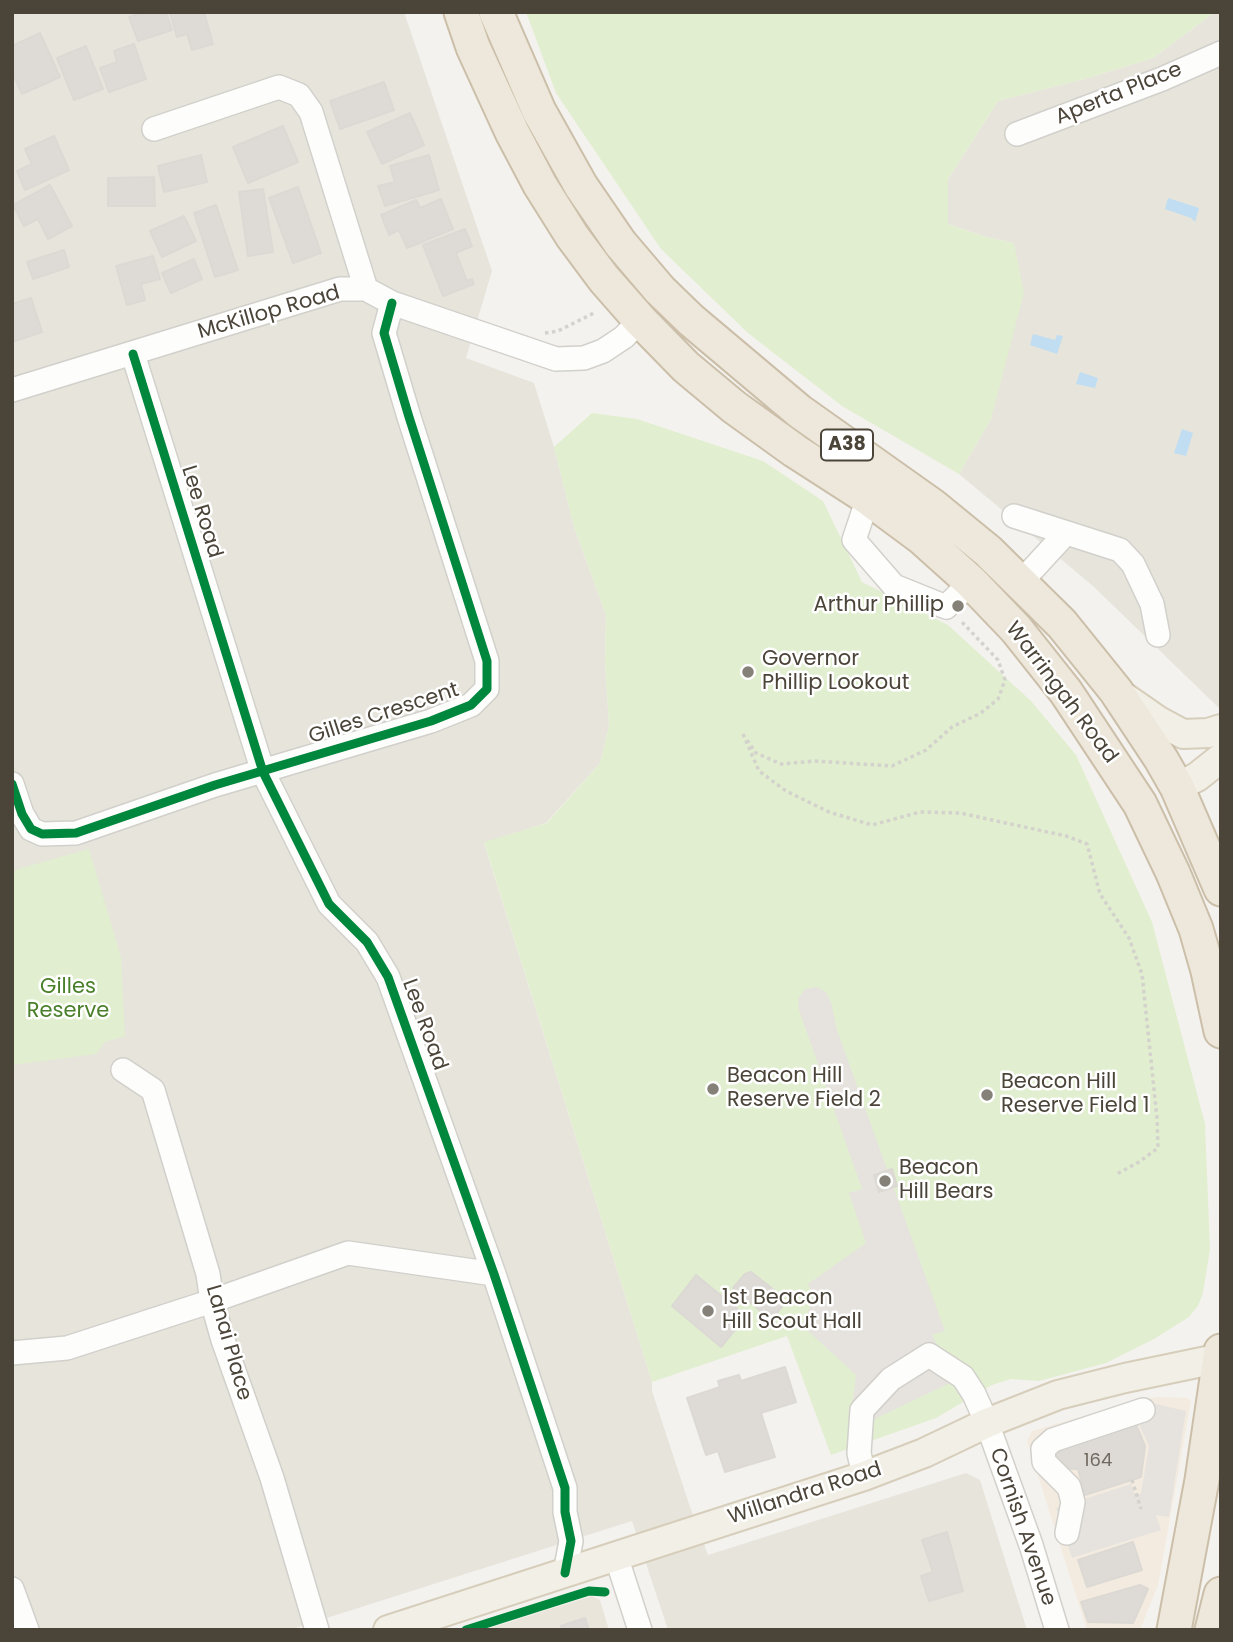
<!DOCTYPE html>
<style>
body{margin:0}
#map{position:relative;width:1233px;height:1642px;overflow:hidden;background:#f4f2ee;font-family:Poppins,sans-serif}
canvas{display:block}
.frame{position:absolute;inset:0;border:14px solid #4b4439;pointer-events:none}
</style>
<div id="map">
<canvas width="1233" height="1642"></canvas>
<div class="frame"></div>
</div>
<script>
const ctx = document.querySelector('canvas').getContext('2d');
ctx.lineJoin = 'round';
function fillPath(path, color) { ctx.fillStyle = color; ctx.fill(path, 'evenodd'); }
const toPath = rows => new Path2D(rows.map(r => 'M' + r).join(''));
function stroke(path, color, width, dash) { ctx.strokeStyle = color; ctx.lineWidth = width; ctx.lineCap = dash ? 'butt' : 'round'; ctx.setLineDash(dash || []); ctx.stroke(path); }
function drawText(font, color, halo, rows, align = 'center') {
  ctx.font = font + ' Poppins,sans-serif'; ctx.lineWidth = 5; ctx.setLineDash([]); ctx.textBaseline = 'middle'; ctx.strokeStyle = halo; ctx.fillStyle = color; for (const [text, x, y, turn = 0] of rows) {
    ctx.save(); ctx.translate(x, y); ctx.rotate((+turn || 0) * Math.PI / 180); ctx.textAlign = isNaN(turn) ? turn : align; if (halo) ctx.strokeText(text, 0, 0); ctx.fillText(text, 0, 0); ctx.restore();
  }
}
fillPath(toPath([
 [12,12,404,12,492,271,466,358,534,383,554,447,574,527,606,615,605,662,609,726,600,763,546,823,484,843,652,1382,652,1391,689,1504,708,1555,966,1473,980,1480,1027,1630,668,1630,632,1521,289,1630,12,1630],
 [1215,12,1221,12,1221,710,1093,586,959,474,991,419,1014,243,986,237,948,224,948,179,998,101,1088,78,1153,58]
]), '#e7e4dc');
fillPath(toPath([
 [1158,1397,1187,1398,1191,1401,1158,1585,1140,1630,1087,1630,1027,1441,1032,1431,1134,1401]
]), '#f3ebdf');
fillPath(toPath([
 [592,1596,600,1600,609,1630,484,1630]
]), '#eae5da');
fillPath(toPath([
 [526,12,1215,12,1153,58,1088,78,998,101,948,179,948,224,986,237,1014,243,1024,293,991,419,959,474,842,406,748,333,661,249,556,93],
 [592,413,637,419,763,461,823,501,862,582,948,625,1031,701,1076,755,1152,922,1205,1124,1210,1249,1203,1293,1198,1306,1189,1317,1154,1339,1106,1363,1039,1381,1011,1379,992,1385,936,1418,831,1455,787,1336,652,1382,484,842,547,823,600,763,609,726,605,662,606,615,574,527,554,447],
 [89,849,121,957,125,1036,105,1042,96,1054,12,1065,12,873,18,869]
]), '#e1eecf');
fillPath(toPath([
 [817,987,826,992,831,1002,837,1030,945,1331,932,1335,939,1348,964,1371,954,1381,862,1425,850,1425,856,1375,806,1329,806,1320,813,1296,808,1284,866,1243,849,1193,862,1189,799,1010,798,999,805,989],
 [1148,1402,1186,1411,1169,1517,1156,1515,1161,1530,1072,1558,1056,1508,1131,1484,1135,1495,1141,1493,1149,1446,1130,1404]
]), '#e6e3df');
fillPath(toPath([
 [1168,198,1199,208,1195,222,1191,218,1165,209],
 [1033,334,1055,340,1057,335,1063,336,1057,354,1030,345],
 [1080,372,1098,378,1095,388,1076,384],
 [1182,429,1193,433,1186,456,1174,453]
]), '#c0ddf1');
const building = toPath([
 [143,12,166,12,172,30,138,41,129,17,143,12],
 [170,12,204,12,213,44,192,50,187,34,177,37,170,12],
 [40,33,60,77,22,94,12,71,12,46,40,33],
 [134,44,146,79,109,92,100,68,117,62,114,51,134,44],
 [86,46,103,89,74,100,57,58,86,46],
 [384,82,394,110,340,129,330,101,384,82],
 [410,113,424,145,382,164,367,132,410,113],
 [283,126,298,162,248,183,233,147,283,126],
 [54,136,69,170,25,190,17,171,32,164,25,149,54,136],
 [201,155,207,182,164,192,158,166,201,155],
 [429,155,439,190,385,206,378,186,395,182,390,166,429,155],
 [154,177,155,206,108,206,108,178,154,177],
 [50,185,72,226,48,239,38,219,24,226,13,205,50,185],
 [298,187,321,253,293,263,269,198,298,187],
 [263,189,273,252,248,256,239,192,263,189],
 [441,199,453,229,407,248,399,230,389,235,381,215,416,200,420,208,441,199],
 [216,205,238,270,215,277,194,213,216,205],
 [184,216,196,241,162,257,150,231,184,216],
 [465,229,472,246,456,253,467,281,472,279,474,284,443,296,423,245,465,229],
 [64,250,69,267,33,279,27,262,64,250],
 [153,256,160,279,141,284,145,300,127,305,116,266,153,256],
 [194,259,202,279,171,293,162,273,194,259],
 [31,298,42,332,12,342,12,304,31,298],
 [892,1169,897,1186,879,1192,874,1175,892,1169],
 [751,1272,783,1297,784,1304,771,1320,733,1288,745,1274,751,1272],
 [696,1275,746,1316,721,1347,672,1306,696,1275],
 [785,1367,796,1402,761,1413,775,1457,725,1472,718,1451,706,1455,687,1398,720,1387,718,1381,739,1375,741,1381,785,1367],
 [1134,1420,1145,1446,1141,1477,1085,1495,1078,1469,1056,1468,1053,1445,1134,1420],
 [947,1532,963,1591,929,1601,921,1576,933,1572,922,1540,947,1532],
 [1133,1542,1142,1570,1087,1587,1078,1560,1133,1542],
 [1140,1585,1148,1589,1133,1623,1088,1622,1081,1602,1140,1585],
 [585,1618,589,1630,563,1630,561,1626,585,1618]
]);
fillPath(building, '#dedbd6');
stroke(building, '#dcd9d4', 2);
const minor = toPath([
 [154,129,279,87,299,95,311,112,366,289],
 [1017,134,1162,79,1221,53],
 [133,354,263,772,329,904,367,942,388,977,494,1274,565,1488,565,1512,571,1541,565,1573],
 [12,390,340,289,366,289,392,303,556,359,584,358,603,351,624,337,640,320],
 [868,498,854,540,894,586,946,607,971,582],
 [1014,516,1120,550,1133,564,1152,604,1158,635],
 [1021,582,1066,533],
 [12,784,22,814,31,829,42,834,76,833,215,785,431,721,471,705,487,689,487,661,409,417,384,333,392,303],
 [123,1070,153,1090,208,1274,212,1301,223,1340,272,1478,317,1630],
 [12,1353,67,1348,212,1301,348,1253,494,1274],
 [864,1476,859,1453,862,1410,891,1379,929,1355,963,1377,974,1394,987,1423,1031,1545,1057,1630],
 [1067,1533,1073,1502,1069,1487,1044,1462,1043,1449,1053,1440,1143,1410],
 [616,1556,640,1630],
 [12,1589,27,1630]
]);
const major = toPath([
 [1124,697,1157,720,1183,734,1208,733,1221,729],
 [1177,787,1197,777,1221,758],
 [388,1630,864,1476,924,1453,987,1423,1058,1395,1125,1378,1221,1358]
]);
const highway = toPath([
 [461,12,473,47,512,132,540,185,572,236,604,279,640,320,686,367,734,407,795,451,868,498,922,538,971,582,1016,629,1066,692,1140,804,1173,873,1196,929,1208,971,1221,1031],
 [496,12,539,111,581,186,620,243,660,290,691,320,799,411,933,506,988,551,1062,624,1116,691,1161,759,1177,787,1221,889],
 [1174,1630,1202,1480,1221,1351],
 [1212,1630,1221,1594]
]);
stroke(minor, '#d2d0cb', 26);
stroke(major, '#d6cebb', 32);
stroke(highway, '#ccbfa9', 37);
stroke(toPath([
 [545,333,558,331,594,313],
 [743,734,759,771,786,791,829,812,872,825,920,812,960,813,1066,836,1087,844,1100,894,1129,938,1142,974,1157,1118,1158,1148,1139,1162,1115,1175],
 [747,740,756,753,781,764,815,761,892,766,926,750,952,727,981,713,998,699,1005,680,998,660,960,620],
 [1132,1480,1141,1509]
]), '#d3d2cc', 3.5, [3.5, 3.5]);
stroke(minor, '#fdfdfc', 23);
stroke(major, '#f2efe6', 28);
stroke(highway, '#ede8db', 33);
stroke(toPath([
 [133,354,263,772,329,904,367,942,388,977,494,1274,565,1488,565,1512,571,1541,565,1573],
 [12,784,22,814,31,829,42,834,76,833,215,785,431,721,471,705,487,689,487,661,409,417,384,333,392,303],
 [466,1630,589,1591,605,1592]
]), '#00873e', 9);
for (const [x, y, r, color] of [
 [958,606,7,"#868178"],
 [748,672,7,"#868178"],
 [713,1089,7,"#868178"],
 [987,1095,7,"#868178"],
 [885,1181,7,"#868178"],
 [708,1311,7,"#868178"]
]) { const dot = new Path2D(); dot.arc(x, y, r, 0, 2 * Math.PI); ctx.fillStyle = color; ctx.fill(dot); stroke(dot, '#fff', 2.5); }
drawText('18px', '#706a61', null, [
 ["164",1098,1461]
]);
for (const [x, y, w] of [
 [847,445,52]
]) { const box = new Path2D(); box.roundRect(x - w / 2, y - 15.5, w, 31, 5); ctx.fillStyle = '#fff'; ctx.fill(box); stroke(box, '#4b4439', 2); }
drawText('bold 19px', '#4b4439', null, [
 ["A38",847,445]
]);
drawText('21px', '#4b4439', '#fff', [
 ["Aperta Place",1119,94,-22],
 ["McKillop Road",269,313,-16],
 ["Lee Road",201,512,73],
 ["Warringah Road",1061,693,53],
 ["Gilles Crescent",384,714,-18],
 ["Lee Road",424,1025,70],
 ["Lanai Place",228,1343,74],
 ["Willandra Road",805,1494,-18],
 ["Cornish Avenue",1022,1527,71]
]);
drawText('21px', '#4b4439', '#fff', [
 ["Arthur Phillip",944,606,"right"],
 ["Governor",762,660],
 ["Phillip Lookout",762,684],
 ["Beacon Hill",727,1077],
 ["Reserve Field 2",727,1101],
 ["Beacon Hill",1001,1083],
 ["Reserve Field 1",1001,1107],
 ["Beacon",899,1169],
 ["Hill Bears",899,1193],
 ["1st Beacon",722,1299],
 ["Hill Scout Hall",722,1323]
], 'left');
drawText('21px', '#4a7f2a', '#fff', [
 ["Gilles",68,988],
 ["Reserve",68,1012]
]);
</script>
